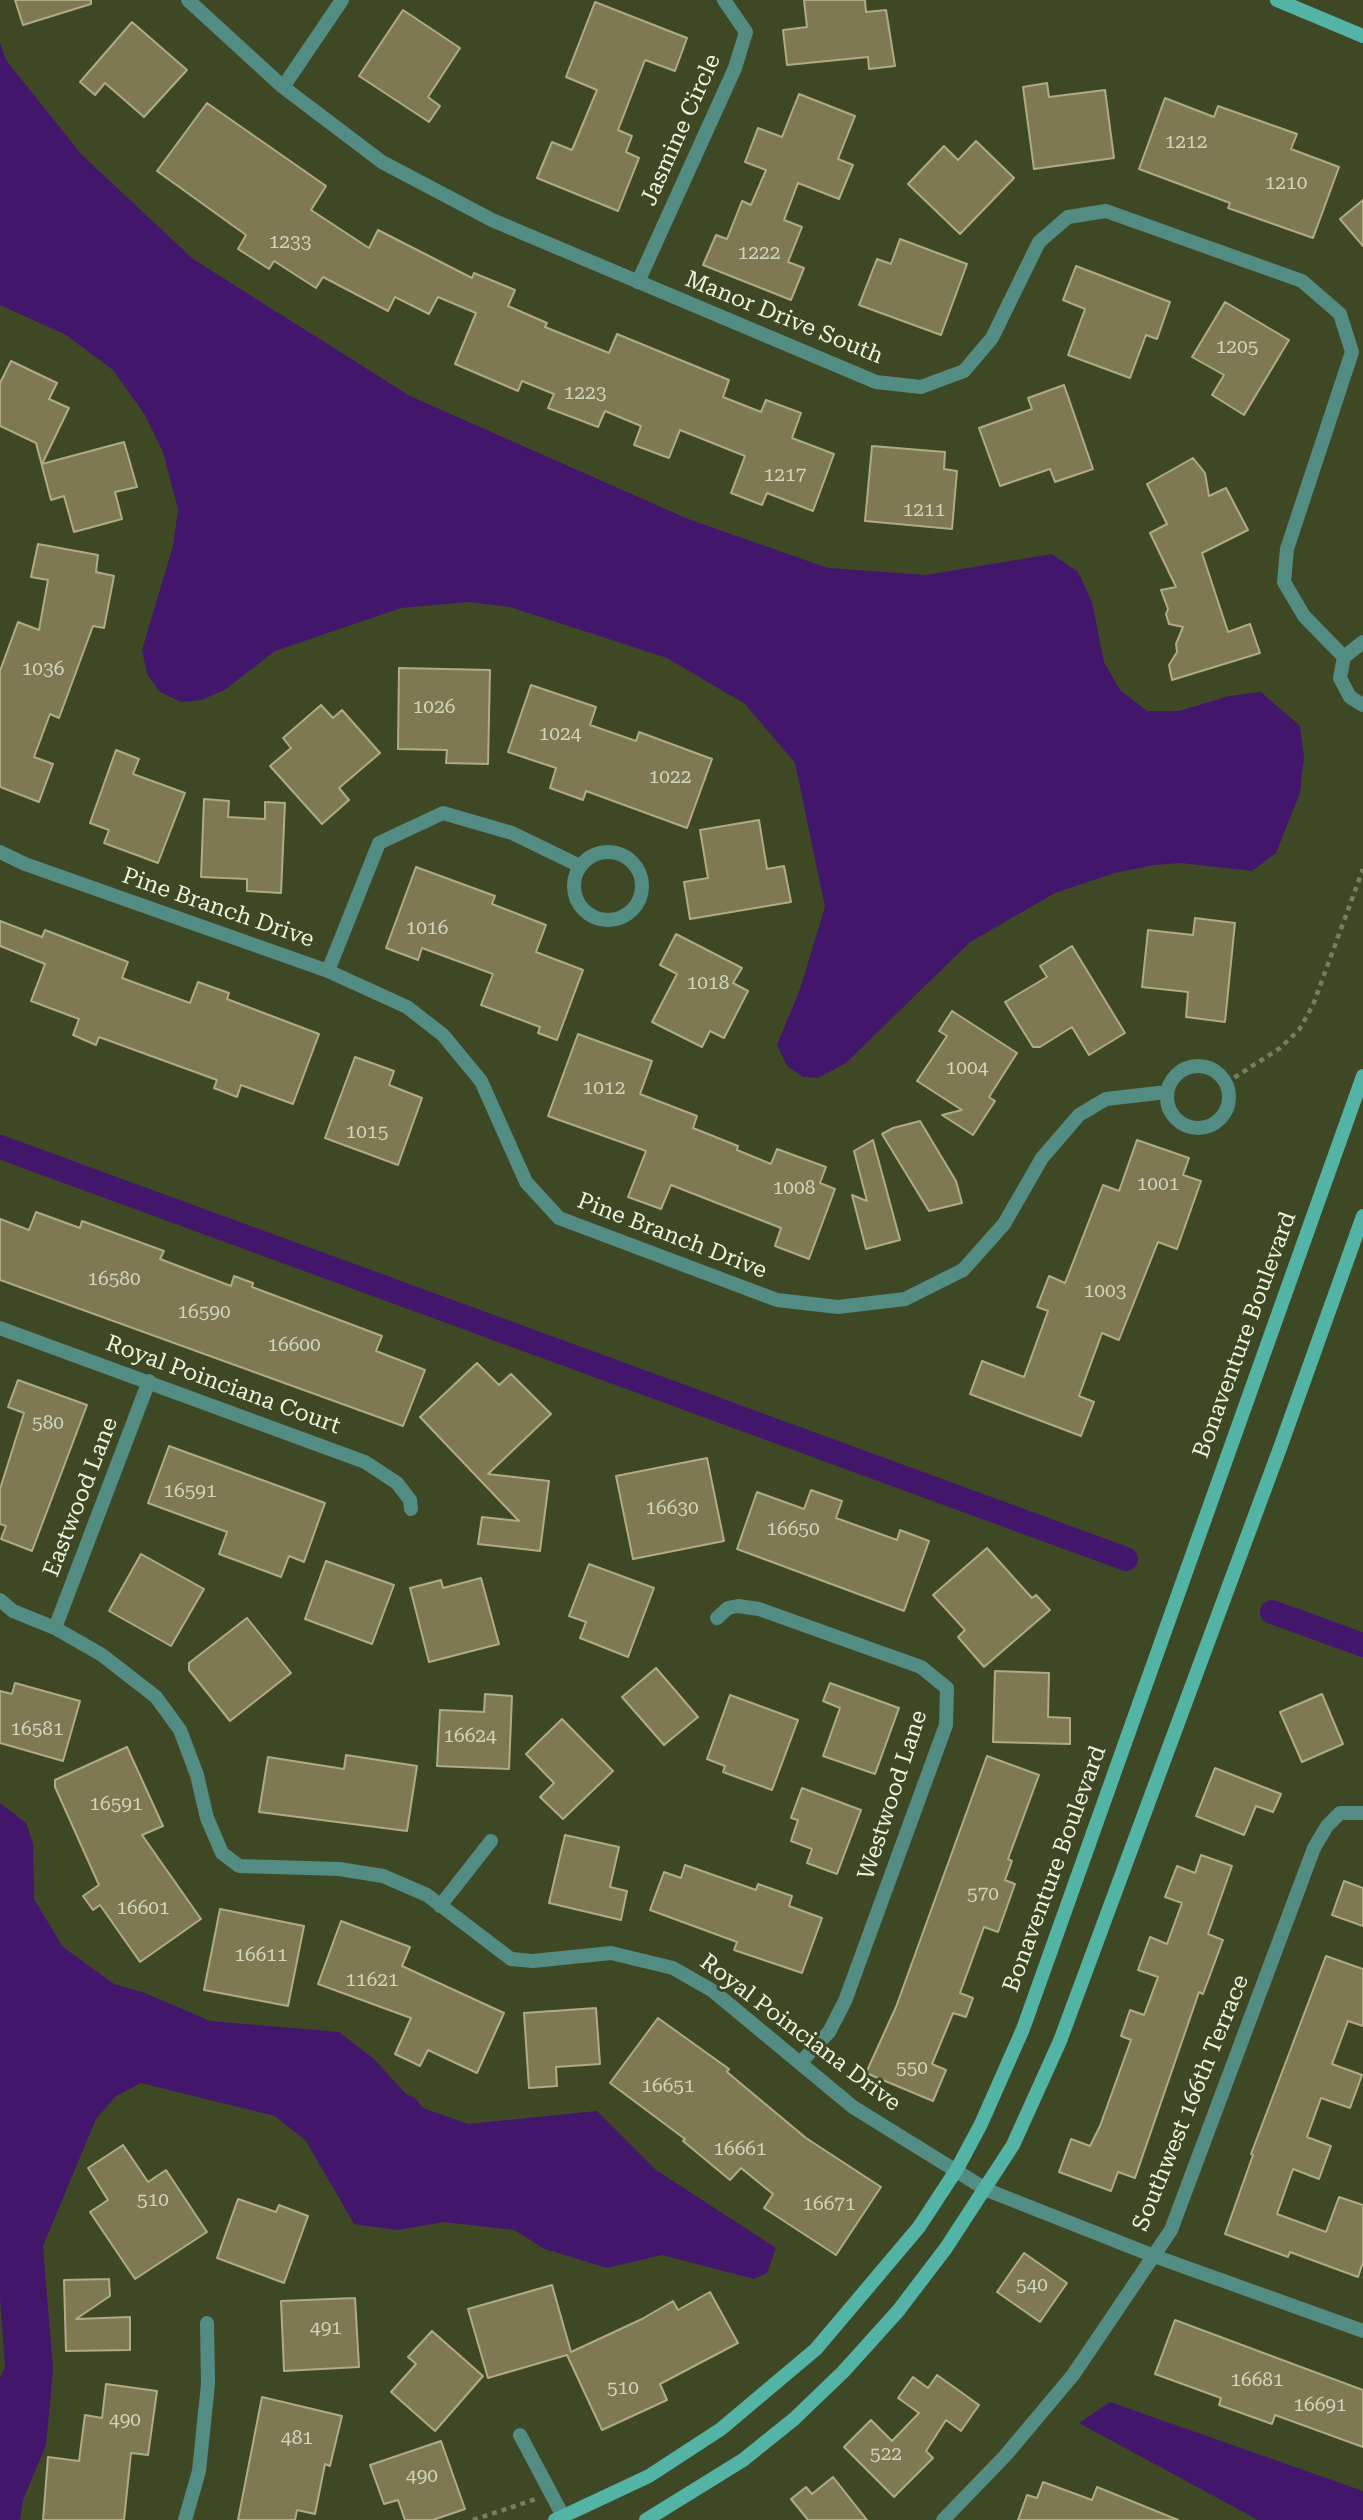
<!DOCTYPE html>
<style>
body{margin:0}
canvas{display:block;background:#3e4825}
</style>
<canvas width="1363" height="2520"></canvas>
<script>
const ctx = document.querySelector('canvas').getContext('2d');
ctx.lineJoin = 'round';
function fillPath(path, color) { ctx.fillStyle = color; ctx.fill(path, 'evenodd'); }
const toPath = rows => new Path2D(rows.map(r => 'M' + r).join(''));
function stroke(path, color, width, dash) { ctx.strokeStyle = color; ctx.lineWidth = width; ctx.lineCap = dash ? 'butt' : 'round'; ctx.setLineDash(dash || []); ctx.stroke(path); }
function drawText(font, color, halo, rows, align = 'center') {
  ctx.font = font + ' "Roboto Serif",serif'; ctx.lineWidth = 6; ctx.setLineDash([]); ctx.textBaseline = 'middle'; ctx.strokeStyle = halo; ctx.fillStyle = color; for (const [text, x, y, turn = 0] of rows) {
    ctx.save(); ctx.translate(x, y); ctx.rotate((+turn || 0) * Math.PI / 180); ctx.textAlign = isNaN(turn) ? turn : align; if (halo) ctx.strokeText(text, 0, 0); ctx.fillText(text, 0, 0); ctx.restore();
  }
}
fillPath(toPath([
 [0,42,6,60,82,155,193,259,410,396,688,519,828,568,926,575,1052,554,1078,572,1092,602,1104,662,1120,690,1147,711,1179,711,1229,696,1261,692,1300,726,1304,757,1300,793,1276,853,1252,871,1181,863,1154,865,1115,873,1055,893,970,942,846,1063,818,1078,803,1077,787,1066,777,1045,800,989,825,907,795,763,745,704,667,658,510,607,469,602,401,608,275,651,226,689,202,700,181,702,160,692,147,674,142,650,173,546,178,509,163,452,145,415,113,370,66,335,0,305],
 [0,1803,26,1823,33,1843,34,1899,63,1947,114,1984,145,1993,210,2021,339,2032,374,2059,406,2094,415,2098,423,2108,468,2124,597,2111,656,2170,776,2248,767,2273,754,2279,662,2255,607,2268,545,2249,514,2230,444,2222,398,2230,354,2224,306,2141,275,2116,141,2083,116,2096,96,2119,43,2246,53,2369,46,2445,23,2500,20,2520,0,2520,0,2378,5,2367,0,2297],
 [1110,2402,1363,2491,1363,2520,1258,2520,1079,2423]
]), '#41166b');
stroke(toPath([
 [0,1147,1126,1559],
 [1272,1612,1363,1645]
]), '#41166b', 24);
const building = toPath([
 [15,0,91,0,91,4,23,25,15,0],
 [804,0,865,0,866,12,886,10,895,66,869,69,868,57,787,65,783,30,807,27,804,0],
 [595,2,687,38,675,71,645,60,618,130,632,136,626,152,639,158,618,211,537,178,552,142,572,150,597,90,566,77,595,2],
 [403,10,460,48,428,97,440,106,429,122,359,76,403,10],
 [132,22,187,70,144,117,105,83,95,95,80,82,132,22],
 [1047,83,1049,97,1105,90,1114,158,1034,169,1023,87,1047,83],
 [799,94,855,116,838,159,853,165,839,199,798,183,784,220,802,227,788,262,804,268,791,300,703,265,716,235,727,239,742,201,751,205,766,170,745,162,758,128,782,137,799,94],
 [1165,98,1214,117,1218,106,1297,134,1291,149,1339,167,1313,238,1228,208,1230,203,1139,169,1165,98],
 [207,103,326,186,311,210,369,248,378,230,472,278,474,273,515,290,508,306,547,323,545,327,609,353,617,334,729,380,723,397,761,412,766,400,801,413,792,438,834,454,813,511,767,493,762,505,731,493,745,456,680,430,669,458,634,445,641,426,605,411,598,427,548,408,554,394,522,381,518,391,455,364,476,313,438,297,429,314,395,297,388,311,323,277,316,288,274,261,269,269,238,249,246,235,157,171,207,103],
 [976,141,1014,178,960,234,908,184,944,146,958,160,976,141],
 [1363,200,1363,246,1340,219,1363,200],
 [900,239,967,264,941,335,859,305,877,259,891,264,900,239],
 [1076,266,1170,302,1157,339,1146,335,1130,378,1068,355,1085,309,1063,300,1076,266],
 [1225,302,1289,340,1244,415,1212,395,1224,375,1192,357,1225,302],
 [11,361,57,383,49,399,69,408,42,464,124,442,137,487,115,492,122,519,74,532,64,496,51,500,36,443,0,426,0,383,11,361],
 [1064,385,1093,469,1055,482,1050,469,1000,486,979,428,1032,409,1028,398,1064,385],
 [872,446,945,452,944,469,957,471,952,529,865,521,872,446],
 [1193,458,1205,473,1209,496,1226,488,1248,530,1202,553,1228,632,1250,624,1260,653,1172,680,1169,665,1177,652,1176,644,1183,627,1169,624,1166,614,1168,609,1161,590,1176,587,1150,533,1167,524,1147,484,1193,458],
 [38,544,98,555,96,572,114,576,104,628,93,626,59,718,50,714,34,757,53,764,39,802,0,787,0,671,18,622,39,630,48,580,31,577,38,544],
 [399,668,490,670,488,764,446,763,447,750,398,749,399,668],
 [531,685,596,707,590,725,636,741,639,732,712,759,687,828,586,791,583,800,550,788,556,768,508,752,531,685],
 [321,705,333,718,342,710,380,753,339,788,349,800,322,824,270,766,291,748,283,738,321,705],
 [116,750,139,759,133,774,185,793,158,863,104,843,109,830,90,823,116,750],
 [204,799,229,801,228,817,265,819,265,802,285,803,281,893,247,891,247,879,201,877,204,799],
 [759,820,767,869,784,866,791,902,690,919,684,882,708,878,700,830,759,820],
 [416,867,495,896,492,904,546,925,536,952,583,970,557,1040,538,1033,540,1027,481,1005,493,974,422,948,418,960,386,948,416,867],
 [1195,918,1235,923,1225,1022,1186,1017,1188,992,1142,987,1148,930,1193,935,1195,918],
 [0,921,42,937,45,930,128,962,122,978,190,1003,198,982,229,993,227,999,319,1034,293,1104,241,1085,237,1097,214,1088,217,1080,99,1037,96,1045,73,1035,79,1019,31,1001,45,964,0,946,0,921],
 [676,934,742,968,733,983,748,991,724,1038,710,1031,702,1047,652,1022,677,974,660,965,676,934],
 [1072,946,1125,1033,1089,1055,1072,1027,1040,1047,1033,1047,1005,1002,1047,977,1040,966,1072,946],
 [952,1011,1017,1053,989,1097,995,1101,973,1135,942,1115,962,1110,917,1081,947,1036,939,1031,952,1011],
 [578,1034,652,1061,640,1094,697,1116,693,1128,738,1146,737,1150,771,1164,777,1149,826,1167,820,1183,835,1189,809,1259,775,1246,781,1228,671,1185,661,1209,628,1197,646,1151,548,1116,578,1034],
 [355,1057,394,1071,389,1085,422,1098,398,1165,325,1138,355,1057],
 [920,1121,956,1181,962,1203,929,1211,882,1134,893,1128,920,1121],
 [873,1140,900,1240,866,1249,852,1195,867,1201,854,1151,873,1140],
 [1137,1140,1189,1158,1183,1175,1201,1181,1177,1249,1158,1242,1119,1340,1102,1333,1079,1396,1094,1402,1081,1436,970,1394,982,1361,1024,1377,1048,1311,1037,1307,1049,1276,1065,1283,1103,1185,1119,1191,1137,1140],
 [36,1212,80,1228,82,1221,164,1251,160,1259,231,1286,234,1276,253,1283,252,1287,382,1336,376,1351,425,1370,403,1426,0,1280,0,1219,29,1230,36,1212],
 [477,1363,499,1385,511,1374,551,1414,488,1474,549,1481,540,1551,478,1544,482,1517,519,1521,420,1417,477,1363],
 [18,1380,87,1405,32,1551,1,1539,6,1526,0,1524,0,1489,24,1413,8,1407,18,1380],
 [169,1446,325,1503,304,1562,289,1556,281,1577,219,1554,227,1532,148,1503,169,1446],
 [707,1458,724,1541,633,1559,616,1476,707,1458],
 [811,1490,842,1501,836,1518,897,1540,900,1530,929,1541,904,1611,737,1549,757,1492,804,1509,811,1490],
 [987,1548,1032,1598,1036,1595,1050,1610,984,1667,958,1637,965,1630,933,1595,987,1548],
 [141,1554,204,1589,171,1646,109,1611,141,1554],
 [326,1561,394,1585,372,1644,305,1619,326,1561],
 [589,1564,654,1588,628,1657,580,1638,586,1622,569,1616,589,1564],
 [481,1578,499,1644,429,1662,410,1588,441,1580,443,1588,481,1578],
 [247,1618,291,1673,230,1721,189,1670,189,1663,247,1618],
 [656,1668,698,1717,664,1745,622,1697,656,1668],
 [995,1671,1049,1673,1048,1717,1070,1718,1070,1744,993,1742,995,1671],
 [15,1683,80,1701,63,1761,0,1743,0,1691,12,1694,15,1683],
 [830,1683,899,1708,875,1774,823,1756,840,1708,823,1701,830,1683],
 [485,1694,512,1696,509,1769,437,1766,440,1710,484,1712,485,1694],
 [1322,1694,1343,1744,1302,1762,1280,1712,1322,1694],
 [730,1695,798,1720,772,1790,723,1772,725,1766,707,1759,730,1695],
 [562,1719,613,1771,563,1819,540,1797,554,1783,526,1754,562,1719],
 [127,1747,163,1826,142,1835,201,1919,140,1962,100,1905,93,1910,83,1896,99,1885,55,1787,55,1780,127,1747],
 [346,1755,417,1766,407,1831,259,1812,268,1757,344,1769,346,1755],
 [987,1756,1039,1775,1008,1859,1012,1861,1005,1880,1015,1884,998,1932,984,1927,960,1993,973,1998,966,2017,953,2013,932,2064,946,2070,933,2101,866,2073,896,2007,987,1756],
 [1215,1768,1281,1794,1273,1812,1256,1806,1244,1835,1196,1816,1215,1768],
 [802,1788,861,1810,837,1874,807,1863,812,1849,791,1841,798,1820,791,1818,802,1788],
 [565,1835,619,1847,610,1887,627,1891,621,1920,549,1903,565,1835],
 [1201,1855,1232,1866,1208,1934,1223,1940,1203,1994,1199,1992,1135,2178,1118,2172,1111,2191,1059,2172,1071,2139,1090,2146,1100,2126,1131,2040,1121,2036,1130,2010,1144,2015,1158,1977,1138,1970,1150,1937,1167,1944,1182,1903,1165,1897,1177,1866,1195,1873,1201,1855],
 [685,1865,756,1890,758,1884,792,1896,789,1906,822,1918,802,1973,734,1950,737,1942,650,1910,664,1872,681,1878,685,1865],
 [1344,1881,1363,1888,1363,1926,1332,1915,1344,1881],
 [220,1909,304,1926,288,2006,204,1990,220,1909],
 [341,1921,410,1947,402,1966,504,2013,477,2073,428,2050,420,2066,395,2054,411,2018,318,1984,341,1921],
 [1326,1956,1363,1969,1363,2026,1348,2021,1332,2064,1362,2075,1350,2108,1321,2098,1307,2137,1331,2146,1319,2179,1293,2169,1277,2214,1326,2232,1339,2197,1363,2205,1363,2262,1358,2277,1290,2252,1288,2257,1225,2234,1253,2155,1251,2154,1326,1956],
 [596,2008,600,2064,556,2067,557,2086,529,2088,524,2013,596,2008],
 [658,2018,729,2069,727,2072,806,2138,881,2187,836,2255,764,2208,773,2194,741,2168,730,2180,683,2141,685,2139,610,2083,658,2018],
 [123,2145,148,2182,166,2170,207,2232,135,2279,90,2212,108,2200,88,2168,123,2145],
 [238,2199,276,2212,279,2205,308,2216,284,2283,217,2258,238,2199],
 [1024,2253,1067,2283,1040,2322,997,2292,1024,2253],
 [109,2279,110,2296,76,2319,130,2317,130,2350,66,2351,64,2280,109,2279],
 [552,2285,571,2352,642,2319,673,2301,678,2310,710,2292,738,2343,660,2384,667,2400,602,2430,567,2355,488,2378,468,2309,552,2285],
 [355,2298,359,2367,284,2371,281,2301,355,2298],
 [1175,2320,1363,2390,1363,2447,1275,2415,1272,2424,1219,2405,1221,2398,1155,2374,1175,2320],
 [432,2331,483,2376,435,2431,391,2392,416,2364,408,2357,432,2331],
 [937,2375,979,2405,961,2431,946,2420,926,2451,933,2458,894,2497,844,2447,871,2420,892,2441,919,2413,898,2398,913,2377,928,2388,937,2375],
 [106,2384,157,2391,148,2455,131,2453,124,2520,43,2520,48,2457,79,2461,85,2415,102,2418,106,2384],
 [262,2397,342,2416,330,2466,325,2464,315,2514,297,2510,295,2520,238,2520,262,2397],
 [441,2441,465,2509,433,2520,405,2520,398,2500,384,2504,370,2465,441,2441],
 [833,2477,867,2520,808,2520,791,2499,806,2487,812,2494,833,2477],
 [1043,2482,1092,2500,1097,2487,1178,2520,1018,2520,1027,2495,1037,2498,1043,2482]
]);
fillPath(building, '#7e7952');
stroke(building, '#b0ab82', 2);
stroke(toPath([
 [1226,1083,1280,1048,1299,1030,1313,1005,1363,869],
 [473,2520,536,2499]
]), '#757e60', 4.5, [5, 5]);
stroke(toPath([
 [188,0,283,87,382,162,492,220,876,382,921,387,964,371,992,338,1039,242,1068,217,1106,211,1302,281,1340,314,1352,352,1287,549,1284,582,1304,616,1344,657],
 [283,87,342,0],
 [638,282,735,68,746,32,724,0],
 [1363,642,1344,657,1340,678,1350,697,1363,705],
 [0,852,25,864,328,971,407,1007,443,1035,481,1081,526,1182,559,1218,777,1300,838,1307,905,1299,963,1270,1004,1224,1042,1158,1079,1115,1106,1099,1167,1092],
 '574 886a34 34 0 1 1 68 0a34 34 0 1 1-68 0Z',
 [328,971,379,843,443,813,512,833,580,866],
 '1167 1097a31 31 0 1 1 62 0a31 31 0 1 1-62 0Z',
 [0,1328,365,1462,397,1483,410,1500,411,1509],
 [0,1600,13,1611,55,1628,102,1655,156,1697,180,1730,197,1775,207,1818,222,1853,239,1866,339,1869,383,1876,427,1895,511,1959,533,1961,611,1953,673,1968,713,1991,853,2107,987,2190,1154,2256,1363,2331],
 [717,1618,728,1608,738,1606,759,1609,921,1667,947,1688,946,1725,845,2001,829,2032,801,2062],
 [55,1628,149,1381],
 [440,1906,491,1841],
 [520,2435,563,2516],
 [185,2520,199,2471,208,2384,207,2323],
 [943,2520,1005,2456,1073,2375,1171,2230,1314,1848,1327,1826,1340,1813,1363,1813]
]), '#538c82', 14);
stroke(toPath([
 [1277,0,1363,36],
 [555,2520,649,2476,721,2429,816,2349,919,2227,957,2169,981,2124,1023,2029,1363,1076],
 [646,2520,743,2460,794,2419,843,2372,898,2311,946,2248,1013,2145,1060,2041,1280,1448,1363,1216]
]), '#53b3a5', 14);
drawText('19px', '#d1d5bc', null, [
 ["1212",1186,142],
 ["1210",1286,183],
 ["1233",290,242],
 ["1222",759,253],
 ["1205",1237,347],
 ["1223",585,393],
 ["1217",785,475],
 ["1211",924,510],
 ["1036",43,669],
 ["1026",434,707],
 ["1024",560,734],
 ["1022",670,777],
 ["1016",427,928],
 ["1018",708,983],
 ["1004",967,1068],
 ["1012",604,1088],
 ["1015",367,1132],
 ["1001",1158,1184],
 ["1008",794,1188],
 ["16580",114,1279],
 ["1003",1105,1291],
 ["16590",204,1312],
 ["16600",294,1345],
 ["580",48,1423],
 ["16591",190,1491],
 ["16630",672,1508],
 ["16650",793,1529],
 ["16581",37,1729],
 ["16624",470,1736],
 ["16591",116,1804],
 ["570",983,1894],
 ["16601",143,1908],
 ["16611",261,1955],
 ["11621",372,1980],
 ["550",912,2068],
 ["16651",668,2086],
 ["16661",740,2149],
 ["510",153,2200],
 ["16671",829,2204],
 ["540",1032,2285],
 ["491",326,2328],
 ["16681",1257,2380],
 ["510",623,2388],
 ["16691",1320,2405],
 ["490",125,2420],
 ["481",297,2438],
 ["522",886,2454],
 ["490",422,2476]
]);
drawText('23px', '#edf4e0', '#3e4825', [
 ["Jasmine Circle",681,130,-66],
 ["Manor Drive South",784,318,22],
 ["Pine Branch Drive",218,908,19],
 ["Pine Branch Drive",672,1236,21],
 ["Bonaventure Boulevard",1245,1335,-70],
 ["Royal Poinciana Court",223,1385,20],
 ["Eastwood Lane",81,1497,-69],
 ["Westwood Lane",893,1795,-72],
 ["Bonaventure Boulevard",1055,1869,-70],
 ["Royal Poinciana Drive",800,2033,37],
 ["Southwest 166th Terrace",1191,2103,-68]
]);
</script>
